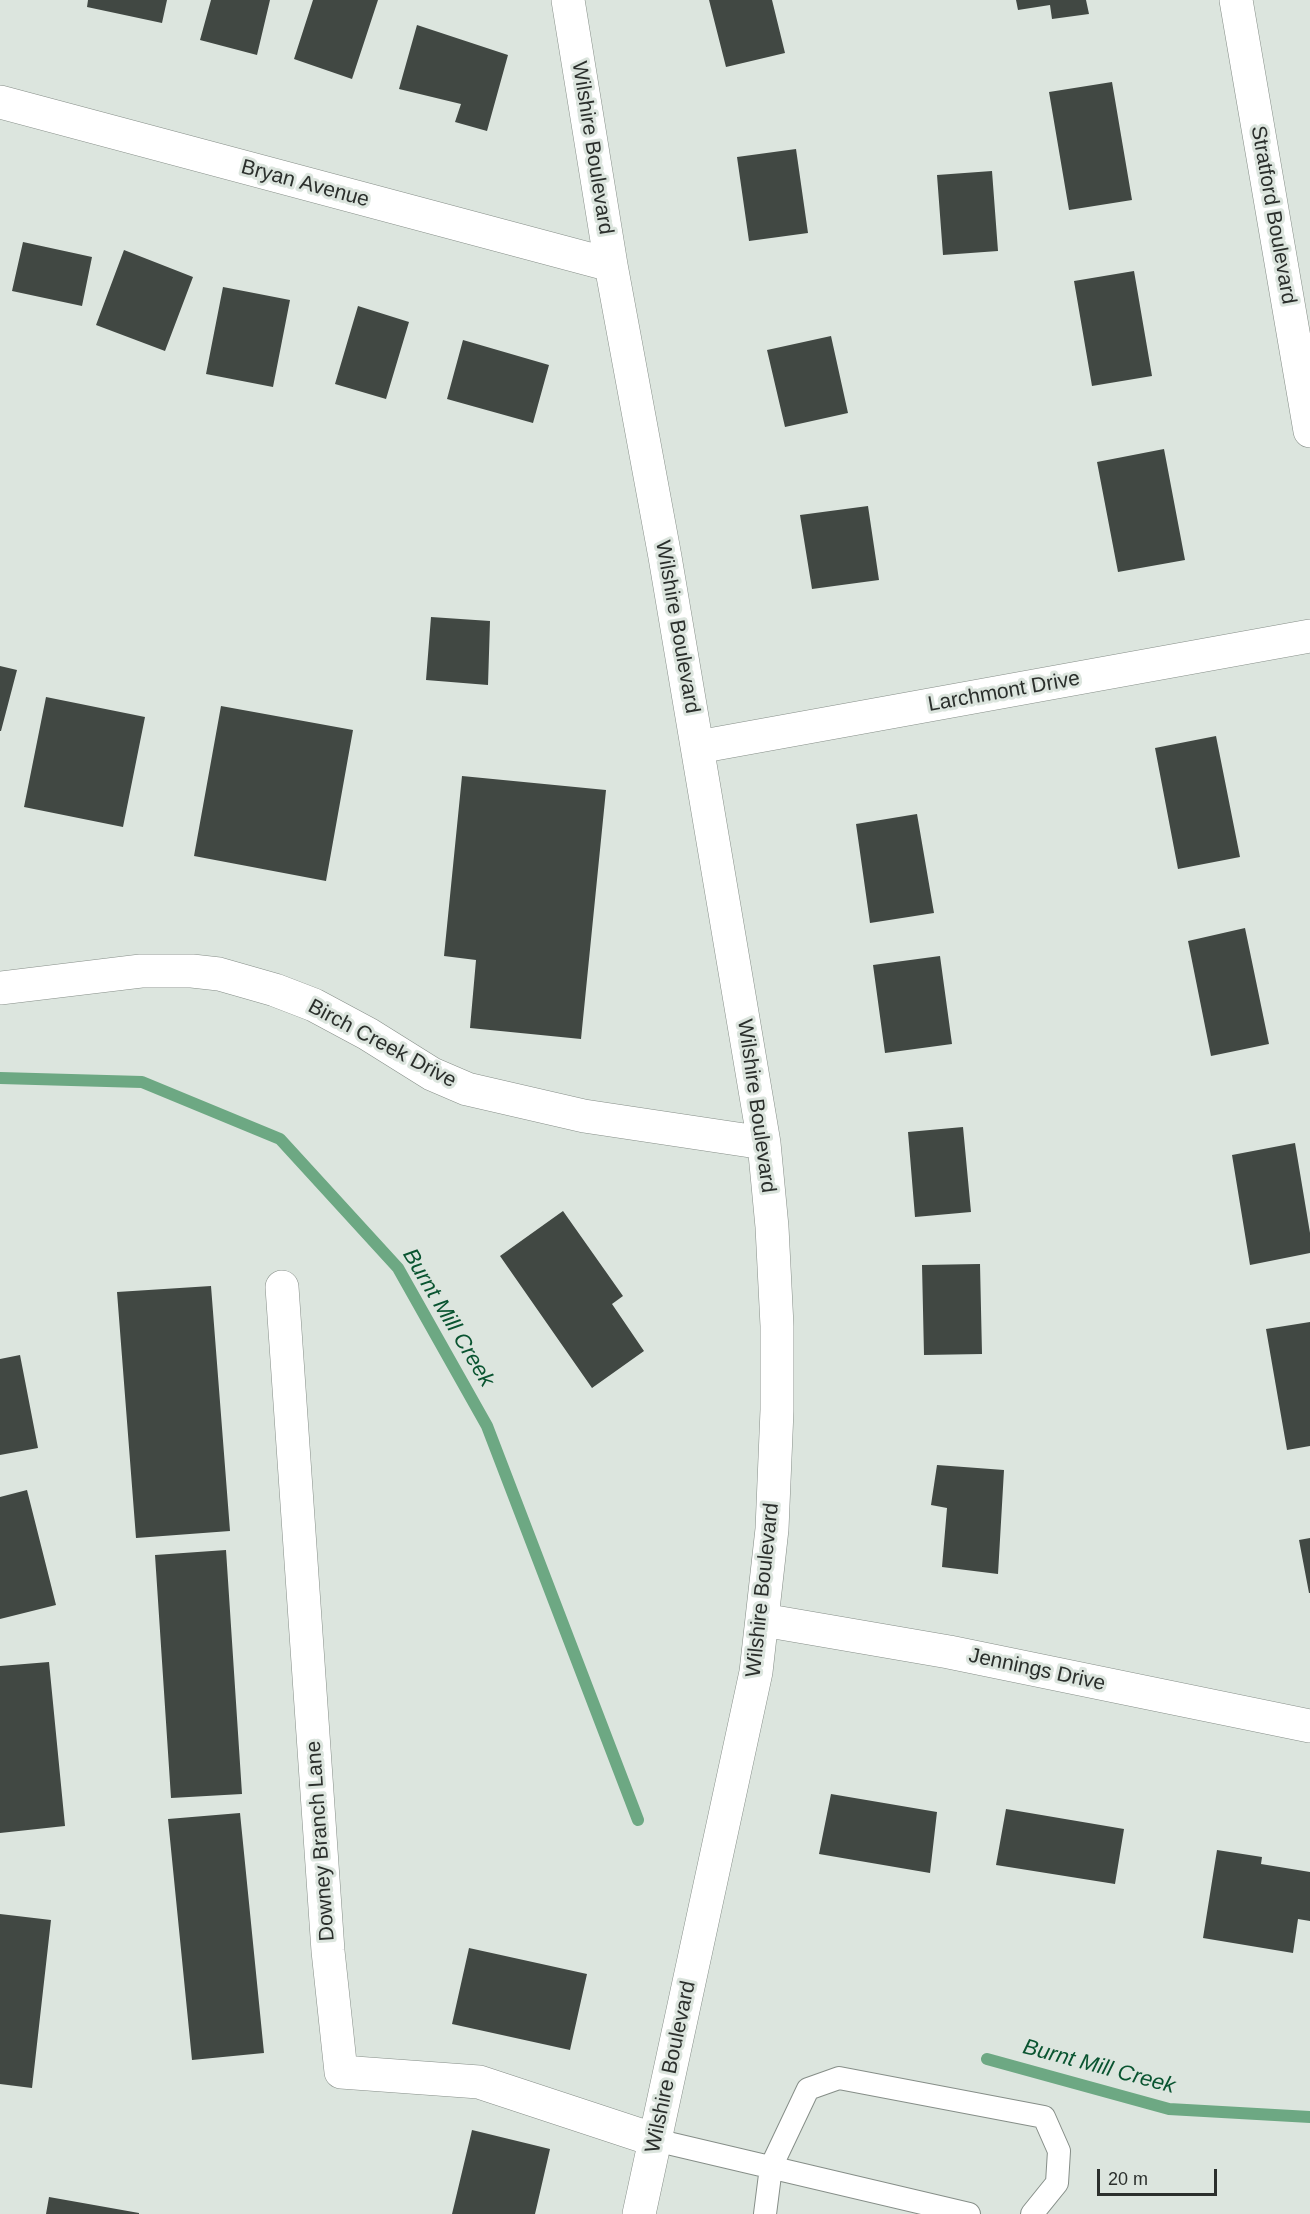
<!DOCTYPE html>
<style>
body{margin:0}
#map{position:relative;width:1310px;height:2214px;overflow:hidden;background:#dce5de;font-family:Arial,sans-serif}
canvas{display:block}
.scale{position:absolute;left:1097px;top:2169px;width:120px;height:27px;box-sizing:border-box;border:3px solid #2b2f2c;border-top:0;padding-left:8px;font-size:18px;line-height:21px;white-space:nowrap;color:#2b2f2c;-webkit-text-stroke:4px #dce5de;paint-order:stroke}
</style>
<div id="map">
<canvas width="1310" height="2214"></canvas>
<div class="scale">20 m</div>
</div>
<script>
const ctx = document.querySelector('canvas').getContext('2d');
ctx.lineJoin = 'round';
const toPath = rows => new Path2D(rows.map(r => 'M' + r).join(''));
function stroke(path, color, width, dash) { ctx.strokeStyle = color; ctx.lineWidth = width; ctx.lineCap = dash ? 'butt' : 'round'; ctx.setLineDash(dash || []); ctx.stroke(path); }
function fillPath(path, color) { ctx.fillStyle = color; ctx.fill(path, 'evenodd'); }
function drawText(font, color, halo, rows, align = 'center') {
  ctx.font = font + ' Arial,sans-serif'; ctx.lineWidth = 6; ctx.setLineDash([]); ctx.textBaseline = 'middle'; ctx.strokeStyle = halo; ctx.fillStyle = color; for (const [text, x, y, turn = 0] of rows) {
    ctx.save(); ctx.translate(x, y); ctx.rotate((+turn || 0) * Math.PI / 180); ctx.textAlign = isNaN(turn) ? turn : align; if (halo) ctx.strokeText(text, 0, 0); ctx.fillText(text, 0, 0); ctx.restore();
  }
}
stroke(toPath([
 [0,1078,142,1082,280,1139,398,1268,487,1426,638,1820],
 [987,2059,1169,2109,1310,2117]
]), '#6da883', 12);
fillPath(toPath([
 [88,0,167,0,162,23,87,7],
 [211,0,270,0,257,55,200,40],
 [313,0,378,0,352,79,294,59],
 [709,0,772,0,785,53,726,67],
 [1016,0,1086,0,1089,14,1052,19,1050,5,1018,10],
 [417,25,508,55,487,131,455,122,461,104,399,89],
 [1112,82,1132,200,1069,210,1049,92],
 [796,149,808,233,749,241,737,157],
 [992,171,998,251,943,255,937,175],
 [23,242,92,257,82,306,12,291],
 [124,250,193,277,165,351,96,325],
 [1134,271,1152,376,1092,386,1074,281],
 [223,287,290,300,273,387,206,374],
 [358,306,409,322,386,399,335,384],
 [831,336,848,413,785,427,767,350],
 [463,340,549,365,533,423,447,399],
 [1164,449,1185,560,1118,572,1097,462],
 [868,506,879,580,812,589,800,515],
 [431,617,490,621,488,685,426,680],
 [0,666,17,670,1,731,0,731],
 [46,697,145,717,123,827,24,807],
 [221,706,353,730,326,881,194,856],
 [1216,736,1240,857,1178,869,1155,748],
 [462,776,606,790,581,1039,470,1028,476,960,444,956],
 [917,814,934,913,870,923,856,824],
 [1245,928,1269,1044,1211,1056,1188,941],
 [940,956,952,1044,885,1053,873,965],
 [963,1127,971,1212,915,1217,908,1132],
 [1295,1143,1310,1233,1310,1253,1250,1265,1232,1155],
 [563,1211,623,1296,612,1304,644,1351,592,1388,500,1256],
 [980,1264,982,1354,924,1355,922,1265],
 [211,1286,230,1531,136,1538,117,1292],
 [1310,1322,1310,1446,1287,1450,1266,1329],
 [20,1355,38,1448,0,1455,0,1359],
 [937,1465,1004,1470,998,1574,942,1567,947,1508,931,1505],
 [27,1490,56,1605,0,1619,0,1497],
 [1310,1538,1310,1593,1309,1593,1299,1540],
 [226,1550,242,1794,171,1798,155,1555],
 [49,1662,65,1826,0,1833,0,1666],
 [831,1794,937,1812,930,1873,819,1854],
 [1006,1809,1124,1829,1115,1884,996,1865],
 [240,1813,264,2053,192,2060,168,1819],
 [1217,1850,1262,1857,1261,1864,1310,1872,1310,1921,1298,1919,1293,1953,1203,1938],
 [0,1914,51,1920,32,2088,0,2084],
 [469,1948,587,1974,570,2050,452,2024],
 [472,2130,550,2149,535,2214,452,2214],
 [49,2197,139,2213,139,2214,46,2214]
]), '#414843');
const service = toPath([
 [655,2140,969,2214],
 [765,2214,771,2167,808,2089,839,2078,1044,2117,1059,2151,1057,2183,1032,2214]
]);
const minor = toPath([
 [568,0,611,265,665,557,764,1143,772,1227,777,1326,777,1410,772,1529,756,1672,639,2214],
 [1236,0,1310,431],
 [0,102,611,265],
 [698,747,1310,636],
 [0,988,141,971,192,971,219,974,275,990,314,1005,368,1034,432,1074,467,1089,584,1116,764,1143],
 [282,1287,328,1951,341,2072,479,2082,655,2140],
 [763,1620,949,1652,1310,1726]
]);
stroke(service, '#868e88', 24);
stroke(minor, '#868e88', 34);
stroke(service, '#fff', 22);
stroke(minor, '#fff', 33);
drawText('21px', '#2b2f2c', '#dce5de', [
 ["Wilshire Boulevard",592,148,81],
 ["Bryan Avenue",305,184,15],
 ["Stratford Boulevard",1273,215,80],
 ["Wilshire Boulevard",677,627,80],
 ["Larchmont Drive",1004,692,-10],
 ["Birch Creek Drive",382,1044,28],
 ["Wilshire Boulevard",756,1106,82],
 ["Wilshire Boulevard",763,1590,-84],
 ["Jennings Drive",1037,1670,12],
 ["Downey Branch Lane",321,1841,-94],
 ["Wilshire Boulevard",671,2067,-78]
]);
drawText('italic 22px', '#095430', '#dce5de', [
 ["Burnt Mill Creek",448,1318,59],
 ["Burnt Mill Creek",1099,2067,15]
]);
</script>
